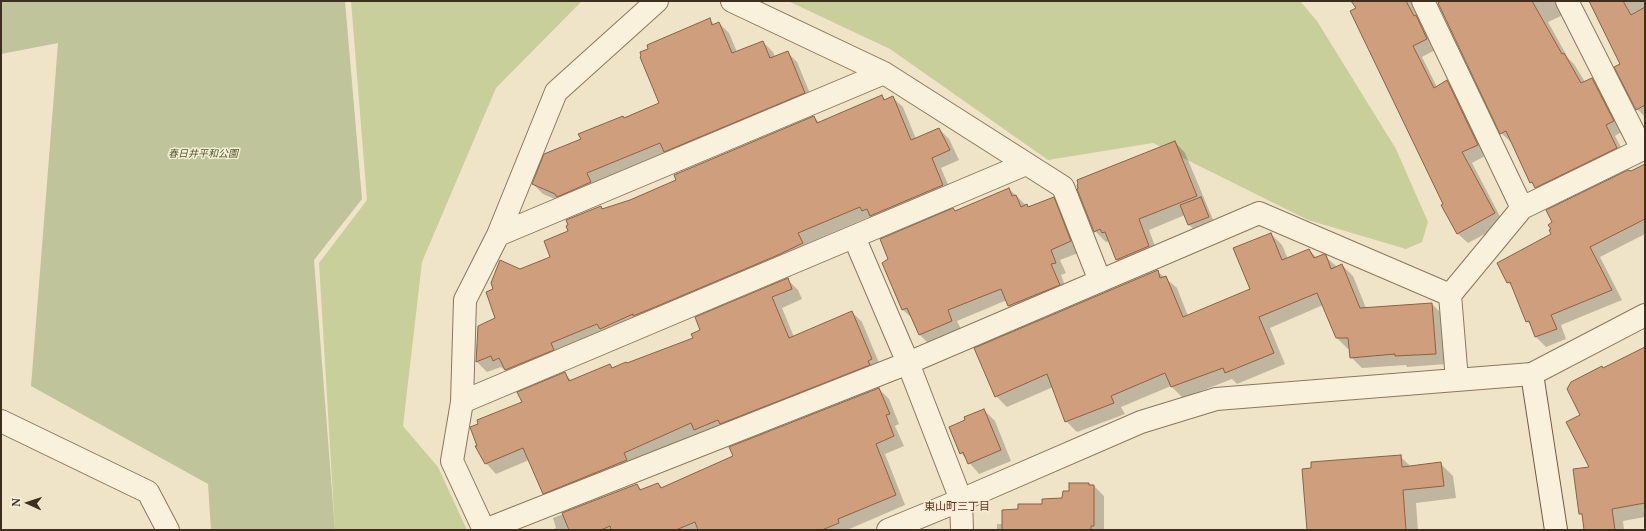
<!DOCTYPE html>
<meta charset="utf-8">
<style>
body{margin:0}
#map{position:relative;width:1646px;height:531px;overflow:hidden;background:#f0e4c8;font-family:"Noto Serif",serif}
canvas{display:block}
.frame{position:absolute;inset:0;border:2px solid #3d2e20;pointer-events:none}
.north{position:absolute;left:8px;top:483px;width:40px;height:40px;-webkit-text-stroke:3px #f7eed8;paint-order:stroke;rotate:273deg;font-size:11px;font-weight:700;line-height:16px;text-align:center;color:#3d2e20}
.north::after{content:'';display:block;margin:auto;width:14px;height:18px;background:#3d2e20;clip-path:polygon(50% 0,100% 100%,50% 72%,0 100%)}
</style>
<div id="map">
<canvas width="1646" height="531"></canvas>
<div class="frame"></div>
<div class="north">N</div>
</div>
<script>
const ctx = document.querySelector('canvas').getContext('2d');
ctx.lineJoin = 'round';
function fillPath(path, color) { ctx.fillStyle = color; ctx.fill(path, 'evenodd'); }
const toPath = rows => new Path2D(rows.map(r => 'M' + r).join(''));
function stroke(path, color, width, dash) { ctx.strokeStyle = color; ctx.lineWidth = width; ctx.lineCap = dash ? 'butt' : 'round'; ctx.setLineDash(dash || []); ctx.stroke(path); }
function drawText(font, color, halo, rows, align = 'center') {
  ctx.font = font + ' "Noto Serif","Noto Sans JP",serif'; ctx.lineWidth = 3; ctx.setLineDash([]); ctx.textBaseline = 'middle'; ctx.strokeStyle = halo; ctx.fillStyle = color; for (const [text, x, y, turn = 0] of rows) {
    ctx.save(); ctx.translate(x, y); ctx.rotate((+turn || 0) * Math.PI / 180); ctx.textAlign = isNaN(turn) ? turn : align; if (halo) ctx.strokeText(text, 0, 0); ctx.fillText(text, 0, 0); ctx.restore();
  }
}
fillPath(toPath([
 [351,1,582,1,496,88,422,262,403,426,438,467,467,530,335,530,319,263,367,200],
 [788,1,1300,1,1317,21,1396,149,1428,222,1422,242,1406,249,1308,220,1153,143,1048,160,890,49]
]), '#c9cf9b');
fillPath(toPath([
 [1,1,345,1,362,199,314,260,335,530,211,530,208,484,31,386,58,43,1,54]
]), '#bfc49a');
fillPath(toPath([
 [1353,1,1426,1,1437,49,1422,57,1437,87,1447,82,1457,92,1487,155,1472,163,1504,224,1468,243,1457,233,1357,8],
 [1438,1,1570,1,1565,14,1548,22,1568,58,1574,64,1585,82,1592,79,1602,89,1623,131,1615,136,1627,158,1546,198,1531,182,1512,143,1501,133],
 [1584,1,1645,1,1645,117,1637,109,1621,65,1601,22,1589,2],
 [709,19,715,25,719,23,729,33,737,52,763,42,773,52,775,57,787,52,797,62,814,103,564,203,543,194,533,184,582,140,661,104],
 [882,96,886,100,892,97,903,107,916,139,939,129,949,139,959,160,941,168,953,196,873,221,869,217,808,243,812,254,516,380,501,367,487,372,477,362,497,319,494,290,520,270,552,257,569,232,600,207,604,210,677,181,814,117,820,123],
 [1175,142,1185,153,1214,222,1195,230,1189,225,1185,215,1149,230,1159,257,1128,271,1117,260,1110,241,1106,242,1095,231],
 [1645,165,1645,234,1600,257,1622,300,1561,325,1566,339,1546,347,1536,337,1532,327,1527,321,1513,288,1508,282,1552,235,1631,172],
 [1009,189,1029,208,1053,199,1064,209,1081,252,1060,260,1066,273,1061,275,1069,295,1020,316,1009,306,1007,300,957,321,962,331,930,345,919,334,914,320,903,310,883,263,956,212],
 [1271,234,1282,245,1288,259,1309,250,1317,258,1325,256,1337,267,1342,265,1353,276,1366,308,1432,304,1443,315,1446,364,1407,367,1406,365,1362,368,1351,357,1350,349,1348,349,1337,338,1323,305,1270,328,1285,364,1237,384,1232,379,1183,398,1171,386,1121,407,1125,414,1077,432,1066,421,1053,387,1007,407,996,396,1157,271,1177,288,1188,316,1251,289],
 [787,279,798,290,802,299,782,308,794,337,852,312,862,322,882,370,554,504,544,493,529,460,496,474,486,463,523,402,564,373,572,381,610,365,613,368,627,364,694,338,701,331],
 [1645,348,1645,517,1623,521,1624,530,1585,530,1583,516,1580,513,1590,468,1582,415,1604,369],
 [879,389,889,399,899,424,895,426,904,446,885,454,905,505,847,530,552,530,556,528,553,518,636,485,642,490,658,484,663,488],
 [984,410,995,421,1011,461,979,474,961,453,967,421],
 [1400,456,1411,467,1440,463,1453,476,1456,498,1416,503,1418,530,1308,530],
 [1089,484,1094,486,1104,496,1104,530,997,530,997,524,1003,524,1019,510,1063,499,1070,492]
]), '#0003');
const building = toPath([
 [1351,1,1406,1,1414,16,1416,15,1427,39,1413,46,1434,88,1447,80,1478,145,1462,152,1495,213,1457,234,1441,205,1443,204,1350,11,1356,8,1351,1],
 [1441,1,1532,1,1562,54,1564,53,1581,83,1592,78,1614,121,1606,125,1617,148,1535,188,1532,182,1530,183,1506,131,1500,134,1438,3,1441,1],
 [1589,1,1623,1,1631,15,1645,7,1645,105,1636,110,1614,67,1620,64,1589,1],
 [710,18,712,25,719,22,732,53,763,41,770,58,788,51,805,93,664,152,660,143,587,173,591,182,557,197,555,194,532,184,544,154,581,139,578,134,623,116,624,118,659,103,640,57,641,56,640,52,648,49,647,45,710,18],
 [882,95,884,100,893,96,911,140,939,128,950,150,932,158,943,185,870,216,867,209,862,211,860,207,798,233,803,243,778,255,660,305,633,316,633,314,600,329,597,324,551,343,554,350,505,370,499,358,493,361,491,356,476,362,478,326,495,318,486,292,493,289,491,283,500,260,520,269,550,257,544,241,568,231,566,226,568,225,566,220,601,206,602,209,630,200,676,180,674,175,814,116,817,123,882,95],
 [1175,141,1197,196,1139,219,1149,246,1116,260,1105,232,1102,233,1100,229,1094,232,1077,189,1078,188,1077,185,1078,184,1077,180,1175,141],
 [1645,164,1645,219,1590,247,1612,290,1551,315,1557,329,1535,337,1529,321,1526,322,1510,282,1507,283,1497,263,1551,234,1549,230,1551,229,1548,225,1552,222,1546,210,1628,170,1631,171,1645,164],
 [1009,188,1012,196,1016,195,1021,207,1027,204,1028,207,1054,197,1071,241,1051,250,1056,263,1051,264,1060,285,1008,306,1001,289,948,310,952,321,919,335,907,308,902,310,882,263,888,259,880,239,953,208,955,211,1009,188],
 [1201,197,1209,217,1188,225,1180,205,1201,197],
 [1271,233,1282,260,1309,249,1314,258,1324,254,1326,255,1331,269,1342,264,1360,308,1432,303,1436,354,1395,356,1395,354,1350,358,1348,338,1336,338,1317,293,1259,317,1274,353,1225,373,1223,368,1171,387,1165,373,1111,396,1114,403,1065,422,1047,374,995,397,974,348,1158,270,1160,278,1166,276,1183,317,1250,289,1233,248,1271,233],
 [788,278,792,289,772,297,789,338,852,311,872,359,868,361,870,365,720,424,718,420,694,430,691,423,624,453,627,460,543,494,523,448,485,464,475,446,477,446,470,427,478,424,477,420,522,402,517,392,565,372,569,381,610,364,612,368,626,362,627,363,693,338,691,334,700,330,695,317,788,278],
 [1645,347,1645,503,1612,509,1615,530,1584,530,1582,514,1579,514,1573,469,1589,467,1566,422,1580,415,1567,389,1571,382,1602,366,1603,368,1645,347],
 [879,388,890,414,886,415,894,436,876,444,896,495,838,519,839,523,822,530,698,530,695,522,676,530,611,530,610,526,601,530,569,530,562,513,637,484,640,490,658,483,661,488,733,456,729,447,879,388],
 [984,409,1001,450,968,464,963,452,960,454,949,427,965,420,964,417,984,409],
 [1401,455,1402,467,1441,462,1444,486,1403,490,1406,530,1307,530,1302,469,1311,468,1311,462,1401,455],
 [1069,483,1089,483,1089,485,1094,485,1094,526,1091,526,1091,530,1002,530,1002,510,1018,509,1018,504,1042,504,1042,499,1062,498,1063,491,1069,491,1069,483]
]);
fillPath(building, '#cf9f7d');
stroke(building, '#8d5f41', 1);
const street = toPath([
 [732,1,884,73,1063,187,1100,281],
 [1423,1,1522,208],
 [1567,1,1642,149],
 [498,235,884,73],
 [854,237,908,363,961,500,962,530],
 [1457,380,1450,295,1522,208,1645,148],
 [462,402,1026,164],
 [1,421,148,492,168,530],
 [484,530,452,461,462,402,465,300,498,235,556,92,657,1],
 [485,530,908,363,1259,213,1450,295],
 [888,530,961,500,1141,422,1216,399,1532,374,1645,315]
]);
const secondary = toPath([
 [1532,374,1556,530]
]);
stroke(street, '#8d765c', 24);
stroke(secondary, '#6f573f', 24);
stroke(street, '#faf1dc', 22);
stroke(secondary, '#faf1dc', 22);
drawText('italic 10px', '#4d5a26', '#f7eed8', [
 ["春日井平和公園",203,154]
]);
drawText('11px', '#6b2e1e', '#f7eed8', [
 ["東山町三丁目",957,507]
]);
</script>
